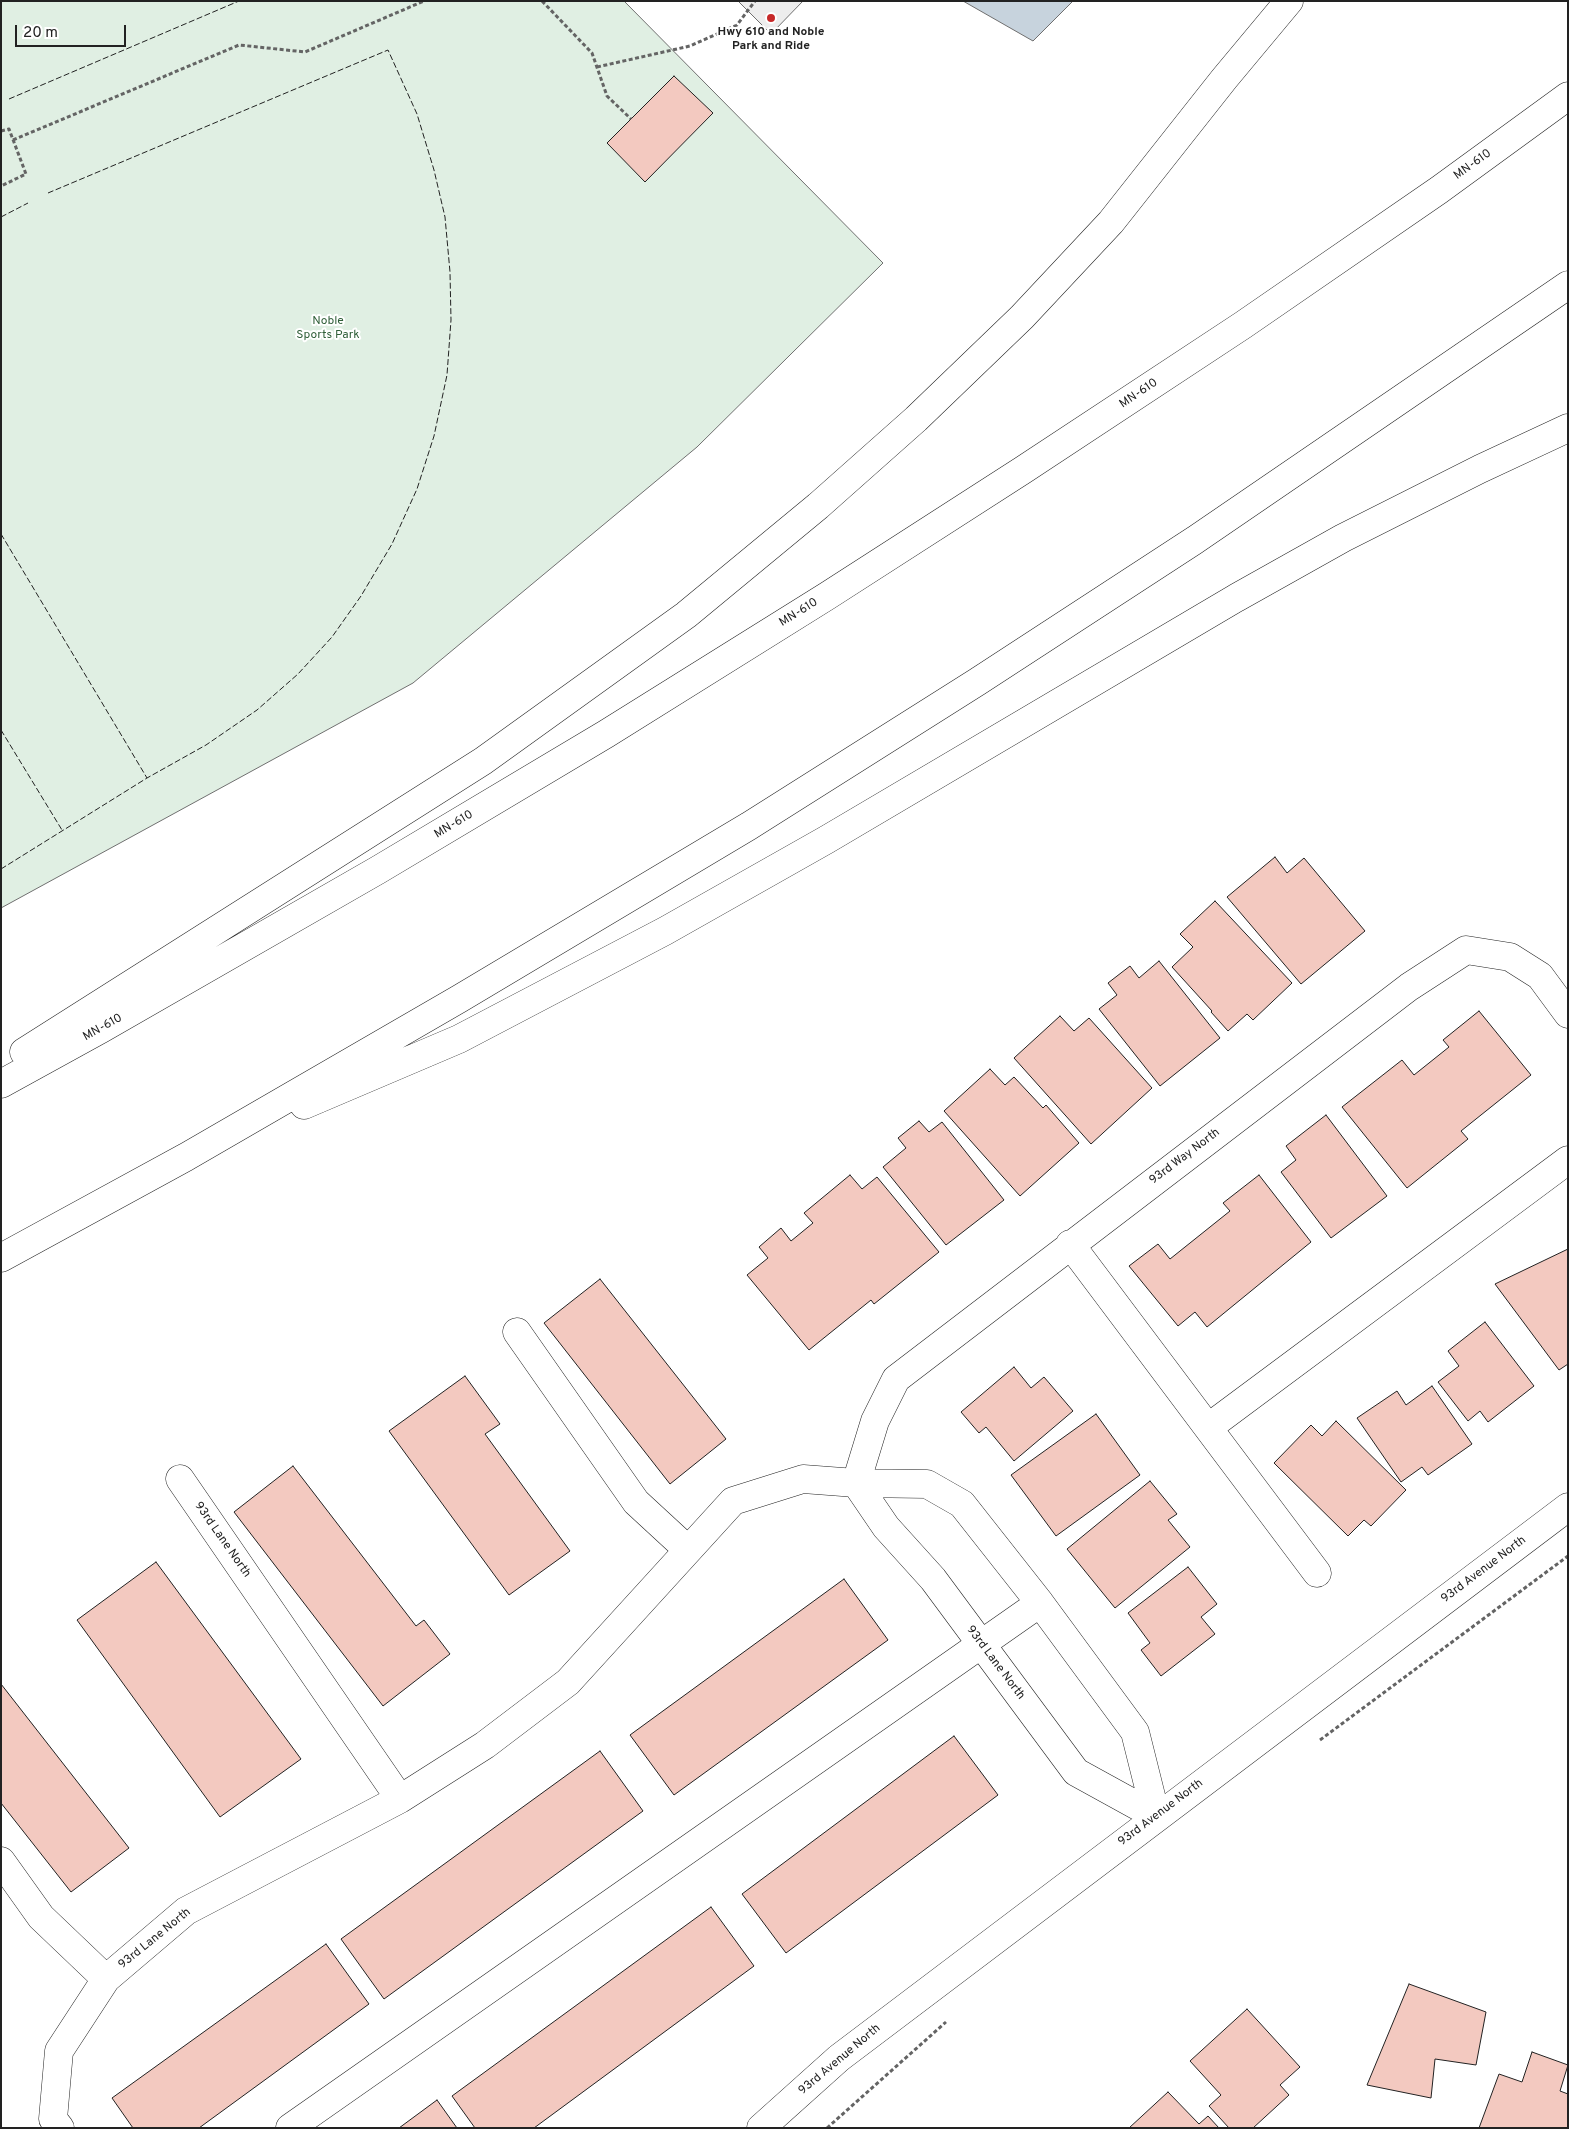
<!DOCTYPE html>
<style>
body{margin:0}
#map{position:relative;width:1569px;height:2129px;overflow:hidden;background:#fff;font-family:Overpass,sans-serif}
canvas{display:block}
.frame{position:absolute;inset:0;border:2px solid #222;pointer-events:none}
.scale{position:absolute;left:15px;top:25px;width:111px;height:22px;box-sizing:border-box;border:2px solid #222;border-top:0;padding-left:6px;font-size:15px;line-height:18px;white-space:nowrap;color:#222;-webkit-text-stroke:4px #fff;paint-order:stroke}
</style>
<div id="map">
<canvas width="1569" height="2129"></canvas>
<div class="frame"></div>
<div class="scale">20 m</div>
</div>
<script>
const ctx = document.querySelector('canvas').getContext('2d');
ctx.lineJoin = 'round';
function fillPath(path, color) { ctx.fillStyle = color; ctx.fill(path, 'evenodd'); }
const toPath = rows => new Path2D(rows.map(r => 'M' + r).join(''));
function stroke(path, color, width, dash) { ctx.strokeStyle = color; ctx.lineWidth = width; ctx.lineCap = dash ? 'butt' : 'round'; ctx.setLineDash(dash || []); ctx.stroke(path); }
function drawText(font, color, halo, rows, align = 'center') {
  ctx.font = font + ' Overpass,sans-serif'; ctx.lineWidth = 4; ctx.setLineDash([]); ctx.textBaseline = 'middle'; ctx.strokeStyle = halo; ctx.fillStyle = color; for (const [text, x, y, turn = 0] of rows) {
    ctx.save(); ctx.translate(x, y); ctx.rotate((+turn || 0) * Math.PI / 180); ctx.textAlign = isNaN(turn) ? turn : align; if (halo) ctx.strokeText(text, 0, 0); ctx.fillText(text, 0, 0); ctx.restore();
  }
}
const green = toPath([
 [1,1,624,1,883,263,697,447,413,683,1,908,1,1]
]);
fillPath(green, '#e0efe3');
stroke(green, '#6f6f6f', 1);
const parking = toPath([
 [738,1,803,1,771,34,738,1]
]);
fillPath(parking, '#ededed');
stroke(parking, '#6f6f6f', 1);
const water = toPath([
 [963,1,1073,1,1033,41,963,1]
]);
fillPath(water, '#c7d3dd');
stroke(water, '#6f6f6f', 1);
const building = toPath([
 [674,76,713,113,645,182,607,143,674,76],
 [1275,857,1287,873,1304,858,1365,931,1301,984,1227,897,1275,857],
 [1215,901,1292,983,1253,1020,1247,1014,1228,1031,1211,1012,1212,1011,1172,967,1193,947,1180,934,1215,901],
 [1159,961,1220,1038,1160,1086,1099,1009,1117,995,1108,983,1130,966,1139,978,1159,961],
 [1479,1011,1531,1075,1461,1131,1468,1139,1407,1188,1342,1107,1402,1060,1414,1075,1449,1047,1443,1040,1479,1011],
 [1060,1016,1074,1031,1089,1018,1152,1088,1091,1144,1014,1058,1060,1016],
 [990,1069,1005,1085,1014,1077,1043,1108,1046,1105,1079,1143,1020,1196,944,1111,990,1069],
 [1326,1115,1387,1196,1331,1238,1281,1172,1296,1160,1286,1146,1326,1115],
 [919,1121,929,1132,942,1122,1004,1200,946,1245,883,1167,906,1148,898,1138,919,1121],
 [850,1175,862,1189,877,1177,939,1252,874,1304,871,1300,809,1350,747,1275,768,1258,759,1247,781,1228,791,1241,813,1223,804,1213,850,1175],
 [1259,1175,1311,1242,1207,1327,1195,1312,1178,1326,1129,1266,1158,1244,1170,1259,1230,1211,1223,1203,1259,1175],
 [1568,1249,1568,1364,1559,1370,1495,1284,1568,1249],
 [600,1279,726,1439,670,1484,544,1323,600,1279],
 [1485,1322,1534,1386,1488,1422,1480,1411,1468,1421,1438,1382,1459,1366,1448,1351,1485,1322],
 [1014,1367,1031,1388,1044,1377,1073,1411,1014,1461,986,1427,979,1433,961,1412,1014,1367],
 [465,1376,500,1424,485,1434,570,1551,509,1595,389,1431,465,1376],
 [1432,1386,1472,1444,1428,1475,1422,1467,1401,1482,1357,1418,1397,1391,1406,1405,1432,1386],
 [1096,1414,1140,1475,1056,1536,1011,1475,1096,1414],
 [1336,1421,1406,1490,1371,1526,1364,1520,1348,1536,1274,1463,1311,1425,1322,1436,1336,1421],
 [293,1466,416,1626,424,1620,450,1654,383,1706,234,1512,293,1466],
 [1150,1481,1177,1514,1168,1520,1190,1547,1115,1608,1067,1549,1150,1481],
 [156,1562,301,1759,220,1817,77,1620,156,1562],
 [1188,1567,1217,1604,1201,1617,1215,1634,1161,1676,1141,1650,1150,1643,1128,1613,1188,1567],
 [844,1579,888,1640,674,1795,630,1735,844,1579],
 [1,1684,129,1848,71,1892,1,1803,1,1684],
 [954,1736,998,1795,786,1953,742,1894,954,1736],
 [600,1751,643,1811,384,1999,341,1939,600,1751],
 [711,1907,754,1966,534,2128,475,2128,452,2096,711,1907],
 [326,1944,369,2004,199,2128,133,2128,112,2098,326,1944],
 [1409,1984,1486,2012,1476,2065,1435,2059,1431,2098,1367,2085,1409,1984],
 [1247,2009,1300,2067,1280,2085,1289,2095,1253,2128,1229,2128,1209,2106,1221,2095,1190,2061,1247,2009],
 [1532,2052,1568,2065,1560,2091,1568,2094,1568,2128,1479,2128,1499,2074,1522,2082,1532,2052],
 [1168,2092,1199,2124,1208,2116,1219,2128,1129,2128,1168,2092],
 [437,2100,457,2128,399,2128,437,2100]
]);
fillPath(building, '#f3c9c0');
stroke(building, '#222', 1);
const minor = toPath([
 [1070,1244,1317,1573],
 [517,1332,636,1502,688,1550],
 [1209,1427,1568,1160],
 [180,1479,400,1799],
 [856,1483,875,1421,896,1379,1409,987,1466,950,1510,957,1540,976,1568,1014],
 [856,1483,886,1527,933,1579,1076,1772,1156,1816],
 [1,1861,41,1917,106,1979],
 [60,2128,53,2119,59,2051,106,1979,186,1911,400,1799,485,1745,568,1682,733,1501,803,1479,856,1483,927,1484,962,1504,1040,1603,1135,1732,1156,1816],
 [290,2128,1040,1603],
 [761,2128,839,2058,1568,1507]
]);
const highway = toPath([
 [24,1052,483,761,686,615,818,506,916,419,1022,317,1111,222,1224,79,1289,1],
 [1,1084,101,1029,378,870,606,734,827,596,1023,470,1243,325,1439,190,1568,96],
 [304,1105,459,1039,665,931,826,840,1236,598,1343,538,1480,469,1568,428],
 [1,1258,186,1157,459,999,749,826,977,682,1195,540,1568,285]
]);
stroke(minor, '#222', 29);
stroke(highway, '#222', 29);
stroke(toPath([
 [542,1,592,53,607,96,631,119],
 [597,67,690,46,737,25,755,1],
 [1,131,9,129,26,174,1,186],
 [13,140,239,45,305,52,424,1],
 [1320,1740,1568,1556],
 [827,2128,946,2022]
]), '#646464', 3, [4, 2.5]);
stroke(minor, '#fff', 28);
stroke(highway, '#fff', 28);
stroke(toPath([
 [9,99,239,1],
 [1,217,28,203],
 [1,534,147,778],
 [1,730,62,830],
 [1,869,147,778,206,745,257,710,298,674,332,637,361,596,392,544,417,489,434,436,447,375,451,320,450,272,445,217,434,170,417,114,388,50,48,193]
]), '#222', 1, [6, 2.5]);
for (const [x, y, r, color] of [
 [771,18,5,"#c62828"]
]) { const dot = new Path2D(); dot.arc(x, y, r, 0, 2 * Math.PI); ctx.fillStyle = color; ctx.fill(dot); stroke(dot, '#fff', 2); }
drawText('bold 12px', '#222', '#fff', [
 ["Hwy 610 and Noble",771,33],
 ["Park and Ride",771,47]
]);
drawText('12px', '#222', '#fff', [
 ["MN-610",1473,165,-36],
 ["MN-610",1139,394,-34],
 ["MN-610",799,613,-32],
 ["MN-610",454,825,-31],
 ["MN-610",103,1028,-29],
 ["93rd Way North",1185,1157,-37],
 ["93rd Lane North",222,1540,55],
 ["93rd Avenue North",1484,1570,-37],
 ["93rd Lane North",995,1663,53],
 ["93rd Avenue North",1161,1813,-37],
 ["93rd Lane North",155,1939,-39],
 ["93rd Avenue North",840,2060,-40]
]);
drawText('12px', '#2f5e38', '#fff', [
 ["Noble",328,322],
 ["Sports Park",328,336]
]);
</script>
